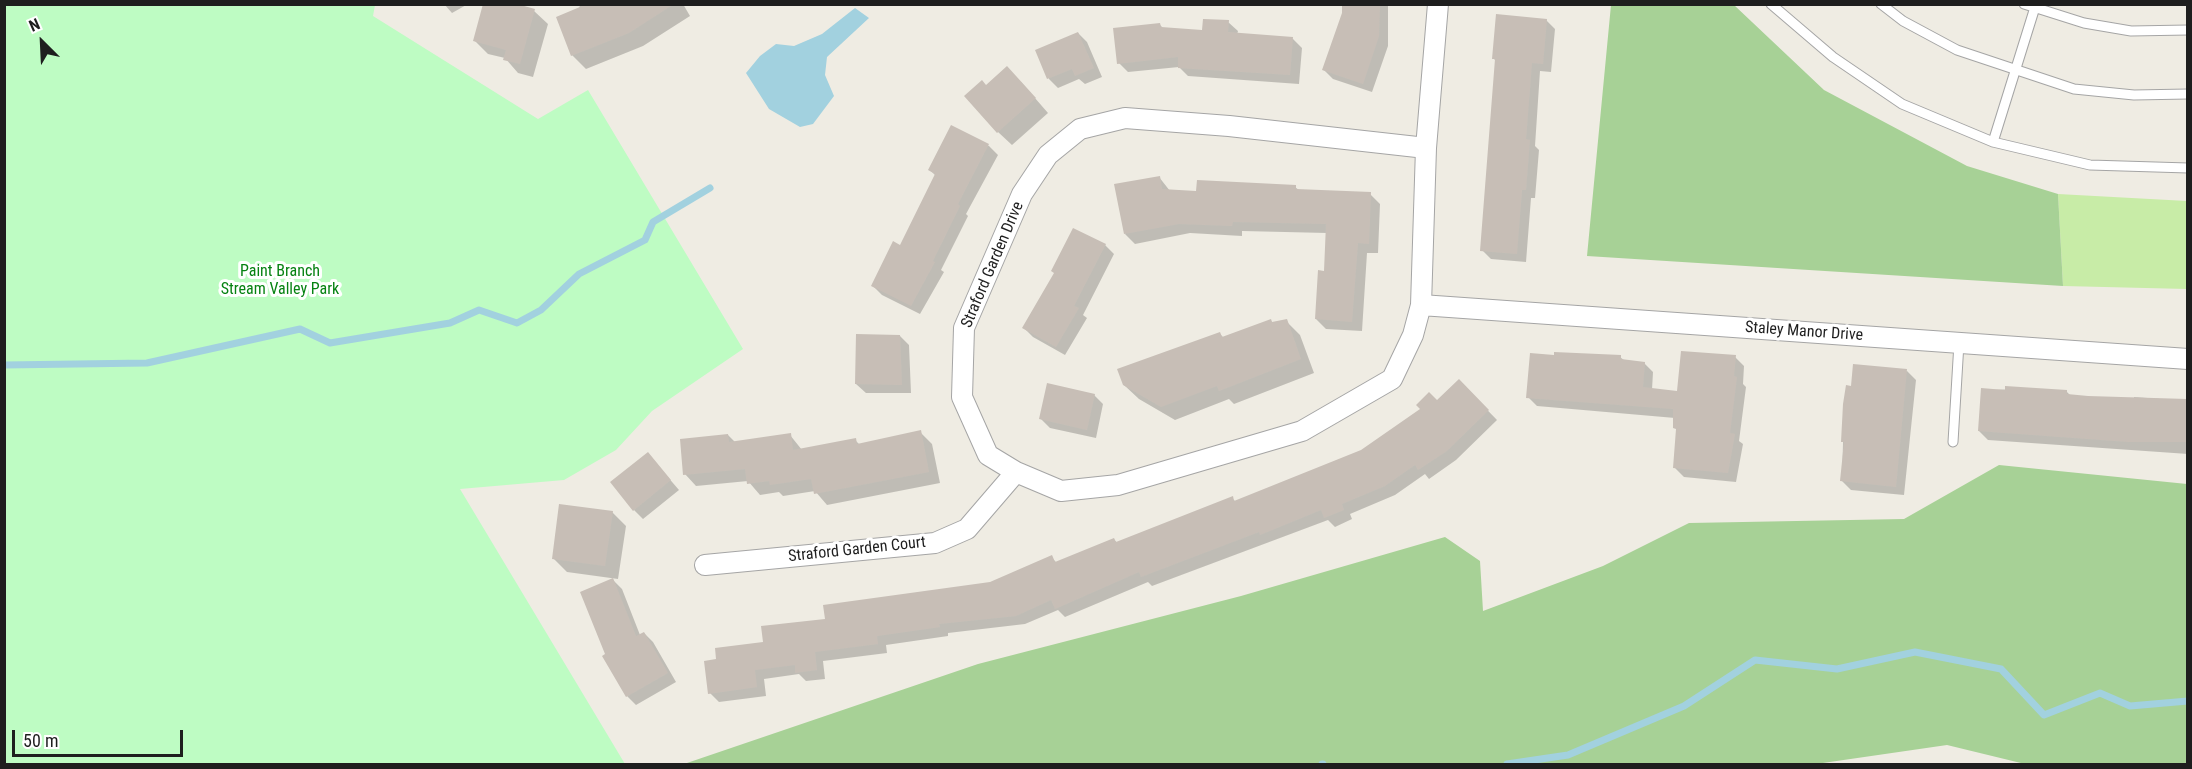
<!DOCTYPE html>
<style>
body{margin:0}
#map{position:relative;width:2192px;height:769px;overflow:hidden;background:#efece3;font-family:"Roboto Condensed",sans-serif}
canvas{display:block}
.frame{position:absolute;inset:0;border:6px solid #1e1e1e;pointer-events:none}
.north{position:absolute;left:12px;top:12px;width:60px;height:60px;-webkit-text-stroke:4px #fff;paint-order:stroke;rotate:336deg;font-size:16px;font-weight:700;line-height:24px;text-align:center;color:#1e1e1e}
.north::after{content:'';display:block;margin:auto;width:21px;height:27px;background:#1e1e1e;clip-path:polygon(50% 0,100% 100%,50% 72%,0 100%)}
.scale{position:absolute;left:12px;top:730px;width:171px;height:27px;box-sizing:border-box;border:3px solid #1e1e1e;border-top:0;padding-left:8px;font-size:18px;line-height:21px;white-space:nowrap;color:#1e1e1e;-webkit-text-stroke:4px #fff;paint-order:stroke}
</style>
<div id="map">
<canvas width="2192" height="769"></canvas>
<div class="frame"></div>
<div class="north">N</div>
<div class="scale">50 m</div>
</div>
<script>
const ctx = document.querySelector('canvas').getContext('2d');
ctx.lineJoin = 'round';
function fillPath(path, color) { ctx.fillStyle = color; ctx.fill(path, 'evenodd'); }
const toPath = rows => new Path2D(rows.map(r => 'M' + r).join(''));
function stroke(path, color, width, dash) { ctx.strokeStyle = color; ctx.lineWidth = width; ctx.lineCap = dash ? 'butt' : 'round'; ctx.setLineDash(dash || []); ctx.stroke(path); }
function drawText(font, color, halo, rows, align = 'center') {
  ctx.font = font + ' "Roboto Condensed",sans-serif'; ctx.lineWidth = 6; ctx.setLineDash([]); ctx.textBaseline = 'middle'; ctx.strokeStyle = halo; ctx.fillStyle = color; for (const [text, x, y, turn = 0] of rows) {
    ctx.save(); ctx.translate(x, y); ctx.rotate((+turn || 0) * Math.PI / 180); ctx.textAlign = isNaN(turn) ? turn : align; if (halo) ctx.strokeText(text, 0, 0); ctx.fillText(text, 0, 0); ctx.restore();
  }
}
fillPath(toPath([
 [2058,194,2187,201,2187,289,2063,286]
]), '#c8eca7');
fillPath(toPath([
 [1611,5,1734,5,1824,90,1967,166,2058,194,2063,286,1587,256],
 [1999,465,2187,484,2187,764,2025,764,1947,745,1816,764,684,764,978,664,1241,596,1445,537,1480,561,1483,611,1603,566,1689,523,1904,519]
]), '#a7d196');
fillPath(toPath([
 [4,5,375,5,373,16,538,119,588,90,743,349,652,411,616,450,564,480,460,489,625,764,5,764]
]), '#befcc3');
fillPath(toPath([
 [855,8,869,18,827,57,825,75,834,96,813,124,800,127,769,109,746,73,760,56,776,44,794,46,822,34]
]), '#a2d1df');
fillPath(toPath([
 [444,4,468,4,452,13],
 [580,4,683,4,690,16,643,46,586,69,572,55],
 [1344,4,1388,4,1388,46,1372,92,1333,79,1324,70,1343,13],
 [534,11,548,24,533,77,518,73,505,58,488,54,474,40],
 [1546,20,1555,29,1551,72,1540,71,1535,146,1539,150,1535,198,1531,198,1526,262,1491,259,1482,250,1497,62,1493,58],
 [1228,22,1238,31,1237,35,1293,39,1302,48,1299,84,1188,76,1179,67,1128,72,1119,63,1160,25,1164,29,1203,32],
 [1078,33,1087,42,1102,77,1085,84,1079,79,1058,88,1049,79,1037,50],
 [1021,82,1048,113,1012,145,998,132,986,87],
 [952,127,989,146,998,155,966,214,968,216,941,270,944,272,920,314,882,295,873,286,901,247,936,176,930,170],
 [1159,177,1170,191,1198,193,1295,187,1300,191,1370,194,1380,204,1378,253,1367,253,1362,331,1326,329,1316,319,1326,272,1327,233,1242,231,1242,236,1190,233,1135,244,1125,234],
 [1105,245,1114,254,1083,315,1087,318,1065,355,1033,337,1024,328],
 [1271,321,1273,323,1286,321,1300,335,1314,373,1234,404,1229,399,1175,420,1139,399,1124,385,1220,334,1224,338],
 [900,336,909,345,911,393,866,393,856,384],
 [1620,357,1625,361,1644,363,1653,372,1652,390,1679,392,1735,357,1744,366,1743,384,1746,387,1739,441,1743,444,1736,482,1684,477,1675,468,1677,430,1675,418,1537,406,1528,397],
 [1907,371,1916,380,1904,495,1851,490,1842,481,1844,404,1852,387],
 [1459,381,1497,420,1456,460,1429,479,1425,474,1395,495,1350,514,1352,519,1335,527,1328,520,1152,586,1148,582,1065,617,1058,610,1025,624,948,633,948,636,886,645,887,653,823,661,825,679,806,681,799,674,764,679,766,696,719,702,710,693,718,661,765,643,827,621,991,583,1051,557,1057,563,1114,540,1118,543,1232,498,1236,502,1362,452,1437,402],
 [2030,389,2066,391,2071,396,2134,400,2134,397,2188,401,2188,454,1988,440,1979,431,1982,390],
 [1094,395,1103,404,1096,438,1050,428,1041,419],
 [920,432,932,444,940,483,827,505,815,491,783,496,779,492,760,495,748,481,696,486,685,474,728,435,735,442,790,435,802,450,855,440,860,445],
 [648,454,679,490,643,519,634,510],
 [612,512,626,526,618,579,567,572,553,558],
 [613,580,622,589,640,635,644,633,653,642,676,682,636,705,627,696,607,655]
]), '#0003');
stroke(toPath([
 [4,365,147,363,300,329,330,343,450,323,479,310,517,323,541,310,579,274,645,240,653,222,710,188],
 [1322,764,1323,764],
 [1507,764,1568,755,1684,706,1755,660,1837,669,1915,652,2001,669,2044,715,2100,693,2130,706,2188,701]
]), '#a2d1df', 7);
fillPath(toPath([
 [483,4,517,4,535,9,520,64,503,60,506,50,473,41],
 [587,4,674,4,629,33,571,56,556,17],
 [1342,4,1380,4,1379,36,1363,84,1322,70,1342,13],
 [1496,14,1547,19,1543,64,1532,63,1526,139,1530,140,1526,190,1522,190,1517,254,1480,251,1495,59,1492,59],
 [1203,19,1229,20,1228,32,1293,37,1290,75,1178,68,1178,57,1117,64,1113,28,1160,23,1161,27,1202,30],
 [1078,32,1094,68,1075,76,1072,69,1047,79,1035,50],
 [1007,66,1036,98,997,133,964,96,982,80,986,85],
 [951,125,989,144,958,204,960,206,933,261,935,262,911,306,871,286,893,241,900,245,935,174,928,170],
 [1160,176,1162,189,1196,191,1197,180,1296,185,1296,189,1371,192,1369,244,1358,243,1352,322,1315,319,1318,270,1324,271,1326,224,1233,222,1232,226,1179,224,1124,234,1114,184],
 [1073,228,1106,244,1074,306,1079,308,1056,347,1022,328,1054,273,1051,271],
 [1271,319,1272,322,1287,319,1301,359,1219,391,1217,386,1161,407,1123,385,1117,369,1220,332,1222,337],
 [856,334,900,335,902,385,855,384],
 [1681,351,1736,355,1734,376,1737,377,1730,433,1735,434,1728,473,1673,468,1676,429,1673,428,1673,409,1526,398,1530,353,1554,355,1554,352,1621,355,1621,359,1645,362,1643,387,1677,391],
 [1853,364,1907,369,1896,487,1840,481,1844,442,1841,442,1843,404,1846,385,1851,386],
 [1459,379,1489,410,1447,451,1418,470,1415,465,1385,486,1342,504,1344,510,1324,518,1321,510,1260,535,1259,532,1141,577,1139,572,1055,609,1051,600,1016,616,939,624,940,627,877,636,878,644,815,652,817,670,795,673,795,665,755,670,757,687,708,694,704,661,716,659,715,648,763,642,761,626,825,619,823,605,990,582,1052,555,1055,562,1114,538,1116,542,1233,496,1234,501,1361,450,1420,409,1416,405,1429,392,1437,400],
 [1047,383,1095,394,1087,430,1039,419],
 [2005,386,2067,390,2067,394,2088,396,2187,399,2187,442,2129,442,1978,431,1981,388,2005,390],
 [921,430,929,472,814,494,811,479,770,485,769,481,747,484,745,469,683,475,680,439,728,434,729,442,791,433,793,450,856,438,857,444],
 [648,452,671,480,633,511,610,482],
 [559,504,613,511,605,566,552,559],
 [613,578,636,636,644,632,668,673,626,697,602,656,605,654,580,592]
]), '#c7beb6');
const service = toPath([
 [1771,4,1833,57,1902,104,1993,142,2090,165,2188,168],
 [1881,4,1903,21,1957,50,2074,89,2134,95,2188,94],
 [2024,4,2084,23,2131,31,2188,30],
 [1993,142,2036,4],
 [1953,442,1959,343]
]);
const minor = toPath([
 [1426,148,1229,126,1125,118,1080,129,1048,155,1022,194,964,328,962,397,988,455,1016,472,1061,491,1118,485,1302,431,1392,379,1413,335,1421,305,1426,148,1438,4],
 [1421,305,2188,359],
 [705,565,935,543,967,529,1016,472]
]);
stroke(service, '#a5a5a5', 11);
stroke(minor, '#a5a5a5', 22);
stroke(service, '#fff', 9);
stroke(minor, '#fff', 20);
drawText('16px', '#1e1e1e', '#fff', [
 ["Straford Garden Drive",993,265,-67],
 ["Staley Manor Drive",1804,332,4],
 ["Straford Garden Court",857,550,-6]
]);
drawText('16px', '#068212', '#fff', [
 ["Paint Branch",280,272],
 ["Stream Valley Park",280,290]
]);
</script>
